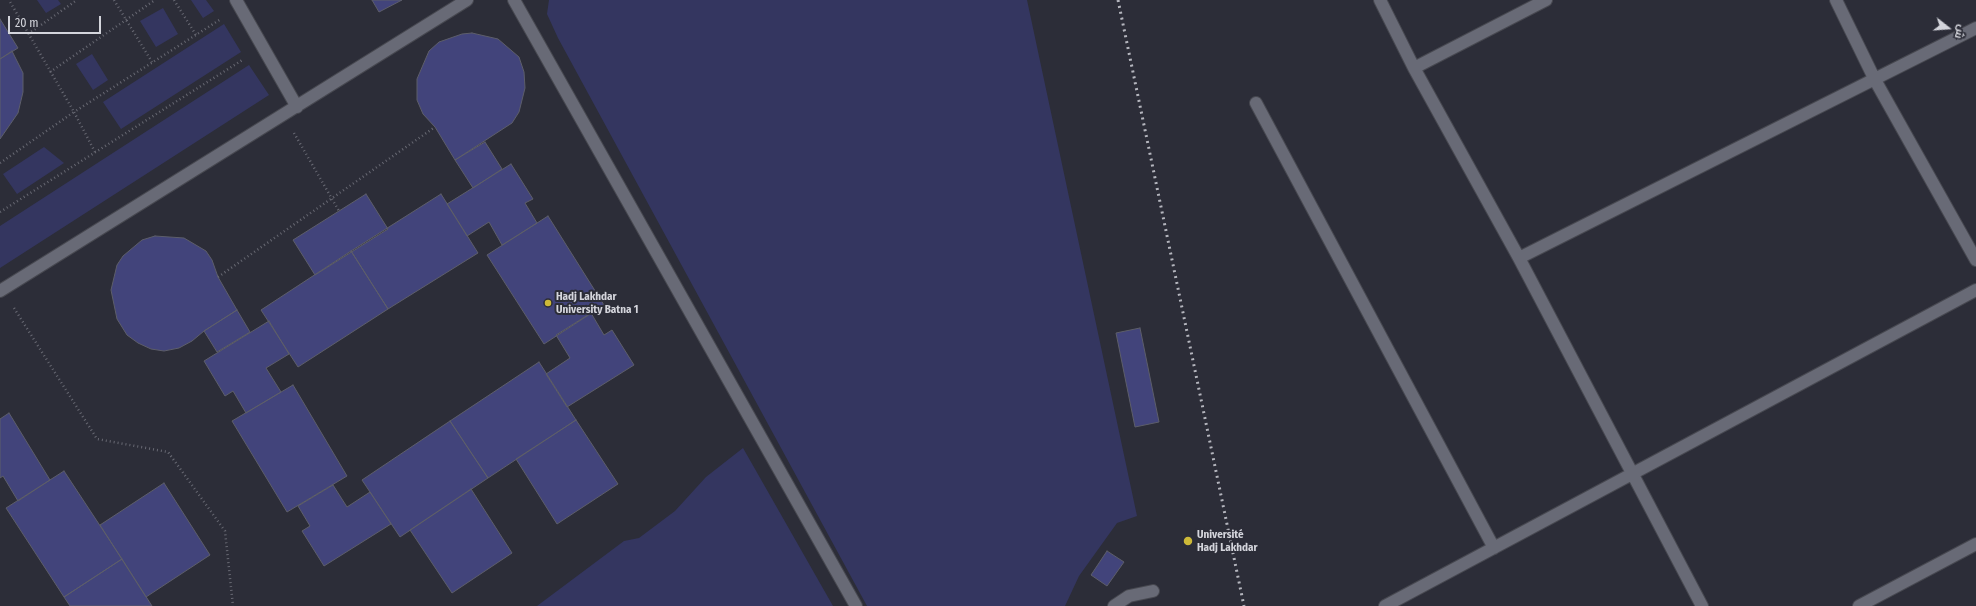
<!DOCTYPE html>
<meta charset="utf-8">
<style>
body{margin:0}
#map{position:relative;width:1976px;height:606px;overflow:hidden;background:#2c2d38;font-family:"Fira Sans Condensed",Cairo,sans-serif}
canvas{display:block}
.north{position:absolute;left:1928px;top:8px;width:40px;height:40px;-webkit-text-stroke:3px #2c2d38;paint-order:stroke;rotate:107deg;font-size:11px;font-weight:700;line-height:16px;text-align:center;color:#d4d5dc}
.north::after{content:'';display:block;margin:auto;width:14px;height:18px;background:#d4d5dc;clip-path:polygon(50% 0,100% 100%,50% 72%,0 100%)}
.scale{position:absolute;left:8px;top:16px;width:93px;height:18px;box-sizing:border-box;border:2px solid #d4d5dc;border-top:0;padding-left:5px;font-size:12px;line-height:14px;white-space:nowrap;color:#d4d5dc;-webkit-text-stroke:3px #2c2d38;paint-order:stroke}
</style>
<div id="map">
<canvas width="1976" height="606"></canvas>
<div class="north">ش</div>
<div class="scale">20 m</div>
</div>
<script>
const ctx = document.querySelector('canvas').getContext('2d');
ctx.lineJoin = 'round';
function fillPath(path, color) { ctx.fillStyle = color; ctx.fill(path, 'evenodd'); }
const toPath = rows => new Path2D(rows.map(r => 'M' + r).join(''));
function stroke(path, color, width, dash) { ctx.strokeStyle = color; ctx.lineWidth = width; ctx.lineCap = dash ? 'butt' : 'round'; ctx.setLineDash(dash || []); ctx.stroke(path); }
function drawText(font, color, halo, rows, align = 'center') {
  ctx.font = font + ' "Fira Sans Condensed",sans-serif'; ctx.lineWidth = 4; ctx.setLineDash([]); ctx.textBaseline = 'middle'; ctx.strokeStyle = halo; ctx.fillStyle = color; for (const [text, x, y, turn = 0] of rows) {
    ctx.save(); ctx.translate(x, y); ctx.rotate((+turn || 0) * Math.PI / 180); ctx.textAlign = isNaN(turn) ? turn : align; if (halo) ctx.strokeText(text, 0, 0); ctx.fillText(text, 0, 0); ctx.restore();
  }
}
fillPath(toPath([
 [37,0,58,0,61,4,46,13],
 [191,0,206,0,214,11,203,18],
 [549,0,1027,0,1137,516,1117,523,1079,576,1065,606,867,606,558,38,547,14],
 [163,8,178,34,156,47,140,21],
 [224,24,241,52,121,129,103,102],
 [92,54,108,80,93,90,76,64],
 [249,65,269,95,0,268,0,226],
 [44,147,64,163,17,194,3,174],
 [743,448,833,606,537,606,624,541,639,538,675,511,706,477]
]), '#343660');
const building = toPath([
 [372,0,402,0,379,12,372,0],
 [0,19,18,48,0,59,0,19],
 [472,33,498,39,519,57,524,72,525,88,519,112,512,123,455,160,435,127,423,114,417,100,417,79,429,51,439,42,462,34,472,33],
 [12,51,23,73,23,92,18,113,0,139,0,59,12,51],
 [485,142,502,169,473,188,455,160,485,142],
 [511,164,533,199,525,203,537,223,502,245,489,222,467,236,447,204,511,164],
 [366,194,388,229,315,275,293,240,366,194],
 [441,194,478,253,388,309,351,251,441,194],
 [548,216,604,305,544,344,487,255,548,216],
 [155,236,184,238,206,251,212,260,218,277,237,310,204,331,192,341,179,348,164,351,151,349,138,343,127,335,117,319,111,290,117,265,123,256,142,240,155,236],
 [351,251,388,309,298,367,261,310,351,251],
 [237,310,250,332,217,352,204,331,237,310],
 [591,313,604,335,612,330,634,365,567,407,546,374,570,358,556,335,591,313],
 [269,321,289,354,266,368,281,392,246,413,233,391,225,396,204,361,269,321],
 [1140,328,1159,422,1135,427,1116,333,1140,328],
 [539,362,576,420,488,478,450,421,539,362],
 [293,385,347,476,287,512,232,421,293,385],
 [9,413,50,480,18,501,3,476,0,478,0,419,9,413],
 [576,420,618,484,557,524,516,459,576,420],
 [450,421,488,478,400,537,362,480,450,421],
 [64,471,122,559,64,597,6,508,64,471],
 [164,483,210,555,146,597,100,525,164,483],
 [333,485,347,507,370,492,391,524,324,566,302,531,310,526,298,506,333,485],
 [471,489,512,553,452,593,410,530,471,489],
 [1107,551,1124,562,1107,586,1091,575,1107,551],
 [122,559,152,606,70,606,64,597,122,559]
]);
fillPath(building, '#42447b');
stroke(building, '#5d5e6a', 1);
const lane = toPath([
 [236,0,297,107],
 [514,0,856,606],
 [0,291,467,0],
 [1114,606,1129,596,1153,591]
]);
const street = toPath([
 [1380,0,1414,68,1519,258,1702,606],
 [1836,0,1875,80,1976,260],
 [1414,68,1546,0],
 [1256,103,1494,548],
 [1519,258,1976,28],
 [1385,606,1976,290],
 [1859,606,1976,544]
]);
stroke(lane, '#474850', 14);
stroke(street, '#474850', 14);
stroke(toPath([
 [114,0,152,62],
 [174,0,196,35],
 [28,34,77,0],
 [50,72,155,0],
 [294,133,339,211],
 [95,152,74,112,221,19],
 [0,163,74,112,9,0],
 [0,212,244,59],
 [218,277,435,127],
 [14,308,97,439,168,452,225,531,233,606]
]), '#686973', 2.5, [1, 3]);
stroke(lane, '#686a76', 12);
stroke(street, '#686a76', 12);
stroke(toPath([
 [1118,0,1244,606]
]), '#b5b6be', 3, [2, 4]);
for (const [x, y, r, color] of [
 [548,303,4,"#cdb938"],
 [1188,541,5,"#cdb938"]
]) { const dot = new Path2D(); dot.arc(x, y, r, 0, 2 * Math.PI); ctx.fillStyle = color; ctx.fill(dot); stroke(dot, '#2c2d38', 1.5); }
drawText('bold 11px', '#d4d5dc', '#2c2d38', [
 ["Hadj Lakhdar",556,297],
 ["University Batna 1",556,310],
 ["Université",1197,535],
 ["Hadj Lakhdar",1197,548]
], 'left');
</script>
